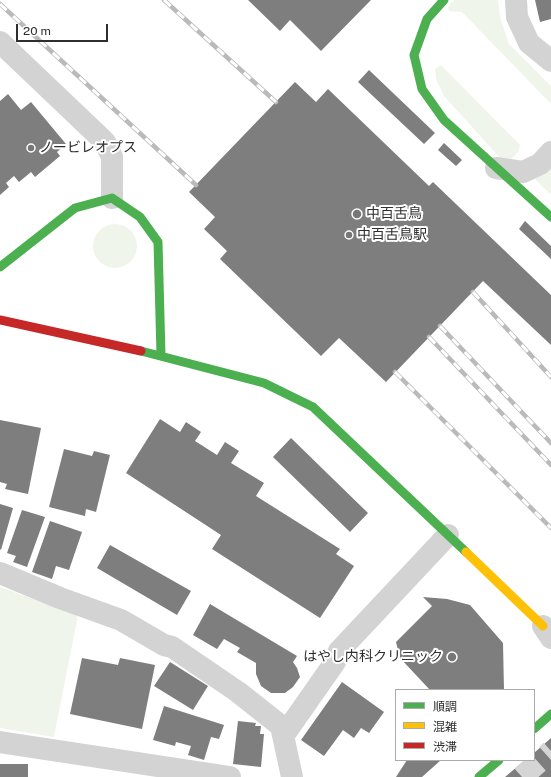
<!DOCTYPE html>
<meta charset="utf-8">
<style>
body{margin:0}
#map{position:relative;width:551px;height:777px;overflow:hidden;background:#fff;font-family:"Public Sans","Noto Sans JP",sans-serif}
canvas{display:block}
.legend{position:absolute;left:395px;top:689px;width:140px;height:72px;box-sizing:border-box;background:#fff;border:1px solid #ababab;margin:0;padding:5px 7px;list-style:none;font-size:12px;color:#2e2e2e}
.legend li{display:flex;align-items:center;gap:8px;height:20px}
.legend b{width:20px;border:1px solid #ababab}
.scale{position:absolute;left:16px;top:24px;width:92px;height:18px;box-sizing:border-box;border:2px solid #2e2e2e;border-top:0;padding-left:5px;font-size:12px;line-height:14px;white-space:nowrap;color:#2e2e2e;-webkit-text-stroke:3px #fff;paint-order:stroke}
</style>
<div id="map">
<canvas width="551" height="777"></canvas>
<ul class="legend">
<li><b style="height:5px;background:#4caf50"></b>順調</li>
<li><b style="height:5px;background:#ffc107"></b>混雑</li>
<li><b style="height:5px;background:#c62828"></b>渋滞</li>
</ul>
<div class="scale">20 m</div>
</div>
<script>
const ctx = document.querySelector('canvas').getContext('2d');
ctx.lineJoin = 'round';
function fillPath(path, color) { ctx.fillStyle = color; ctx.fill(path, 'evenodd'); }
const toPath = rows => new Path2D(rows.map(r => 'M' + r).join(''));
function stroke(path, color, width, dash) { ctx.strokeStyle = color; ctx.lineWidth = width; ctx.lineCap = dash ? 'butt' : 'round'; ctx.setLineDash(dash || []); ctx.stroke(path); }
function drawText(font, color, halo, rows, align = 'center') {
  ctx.font = font + ' "Public Sans","Noto Sans JP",sans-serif'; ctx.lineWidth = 4; ctx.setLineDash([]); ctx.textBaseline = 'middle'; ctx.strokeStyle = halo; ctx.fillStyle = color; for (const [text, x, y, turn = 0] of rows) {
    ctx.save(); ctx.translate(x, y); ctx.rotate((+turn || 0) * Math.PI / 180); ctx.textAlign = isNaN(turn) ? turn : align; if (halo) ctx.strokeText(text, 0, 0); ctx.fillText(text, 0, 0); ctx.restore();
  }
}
fillPath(toPath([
 [454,0,498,0,500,17,509,44,551,86,551,104,462,12,449,11,448,7],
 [441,65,520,145,518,152,511,159,500,158,444,96,436,79,435,69],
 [551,164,551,193,550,194,535,179],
 '93 246a22 22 0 1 1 44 0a22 22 0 1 1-44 0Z',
 [0,587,78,615,54,737,0,728]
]), '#eff5eb');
fillPath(toPath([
 [248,0,371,0,321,51,290,20,280,31],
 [535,0,551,0,551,19,540,22],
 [369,70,435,133,424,144,358,82],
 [295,82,316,102,328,89,429,186,433,182,551,295,551,345,483,281,386,382,339,338,321,356,220,259,227,251,204,229,215,217,189,192],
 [8,94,21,110,31,102,66,144,57,152,60,156,35,177,31,172,19,182,14,176,6,183,9,187,0,195,0,101],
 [444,143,462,160,456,166,438,150],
 [525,221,551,246,551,259,519,229],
 [160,419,180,432,186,422,201,432,195,441,217,455,225,442,239,451,231,463,264,483,256,496,340,549,336,554,354,566,320,618,212,549,221,535,126,473],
 [0,420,41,428,28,494,5,489,7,484,0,482],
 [291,438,368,513,350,532,273,457],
 [64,449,92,456,94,451,110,455,96,512,86,509,85,516,49,507],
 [0,504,13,508,1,550,0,549],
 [22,510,45,517,27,567,13,562,16,556,7,553],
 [50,521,82,532,69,570,56,566,52,579,32,572],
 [110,545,191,591,177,615,97,568],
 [423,597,447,599,470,605,503,643,504,690,430,690,400,658,396,642,432,606],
 [210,604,297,656,293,662,297,668,300,677,293,687,285,693,271,693,261,686,256,674,256,663,237,652,240,648,224,639,217,649,193,635],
 [82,658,118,665,120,658,155,665,142,729,70,714],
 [170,662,208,686,193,710,154,686],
 [342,682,384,712,369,733,361,728,354,738,343,730,324,756,301,740],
 [164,706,224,725,219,739,211,737,204,760,188,755,191,746,176,742,175,746,153,740],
 [238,721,256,723,255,726,261,726,260,734,264,734,261,767,233,764],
 [551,738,551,777,505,777,525,760,534,760,534,753],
 [407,760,441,760,422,777,396,777],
 [0,764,28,764,28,777,0,777]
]), '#7e7e7e');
stroke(toPath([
 [522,777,551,751]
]), '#d5d5d5', 22, [22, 11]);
stroke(toPath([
 [516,0,517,17,529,43,551,61],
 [0,42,105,142,112,157,112,198],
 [496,168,523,172,540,164,551,152],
 [0,573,60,598,121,620,164,645,172,647,238,692,281,726,292,777],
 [543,626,551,638],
 [284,735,335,662,339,651,448,535],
 [0,742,230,777]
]), '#d3d3d3', 22);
stroke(toPath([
 [444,0,427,19,414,55,422,89,444,120,551,217],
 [0,267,75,208,112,198,140,217,158,242,161,355],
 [141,351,264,383,313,407,466,552],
 [534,729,551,714],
 [479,777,499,760]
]), '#4caf50', 9);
stroke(toPath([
 [466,552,543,626]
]), '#ffc107', 9);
stroke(toPath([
 [0,320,141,351]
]), '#c62828', 9);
const rail = toPath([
 [164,0,276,102],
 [0,4,196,185],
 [473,292,551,377],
 [440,326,551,443],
 [429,337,551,465],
 [395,372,551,528]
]);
stroke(rail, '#bababa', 4.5);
stroke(rail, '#fff', 3, [9]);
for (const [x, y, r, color] of [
 [31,148,4,"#777"],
 [357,214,5,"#777"],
 [349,235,4,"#777"],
 [452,657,5,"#777"]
]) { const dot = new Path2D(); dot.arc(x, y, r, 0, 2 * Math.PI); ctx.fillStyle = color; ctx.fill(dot); stroke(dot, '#fff', 1.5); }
drawText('14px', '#2e2e2e', '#fff', [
 ["ノービレオプス",39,148],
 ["中百舌鳥",366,214],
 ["中百舌鳥駅",357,235],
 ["はやし内科クリニック",443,657,"right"]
], 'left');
</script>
